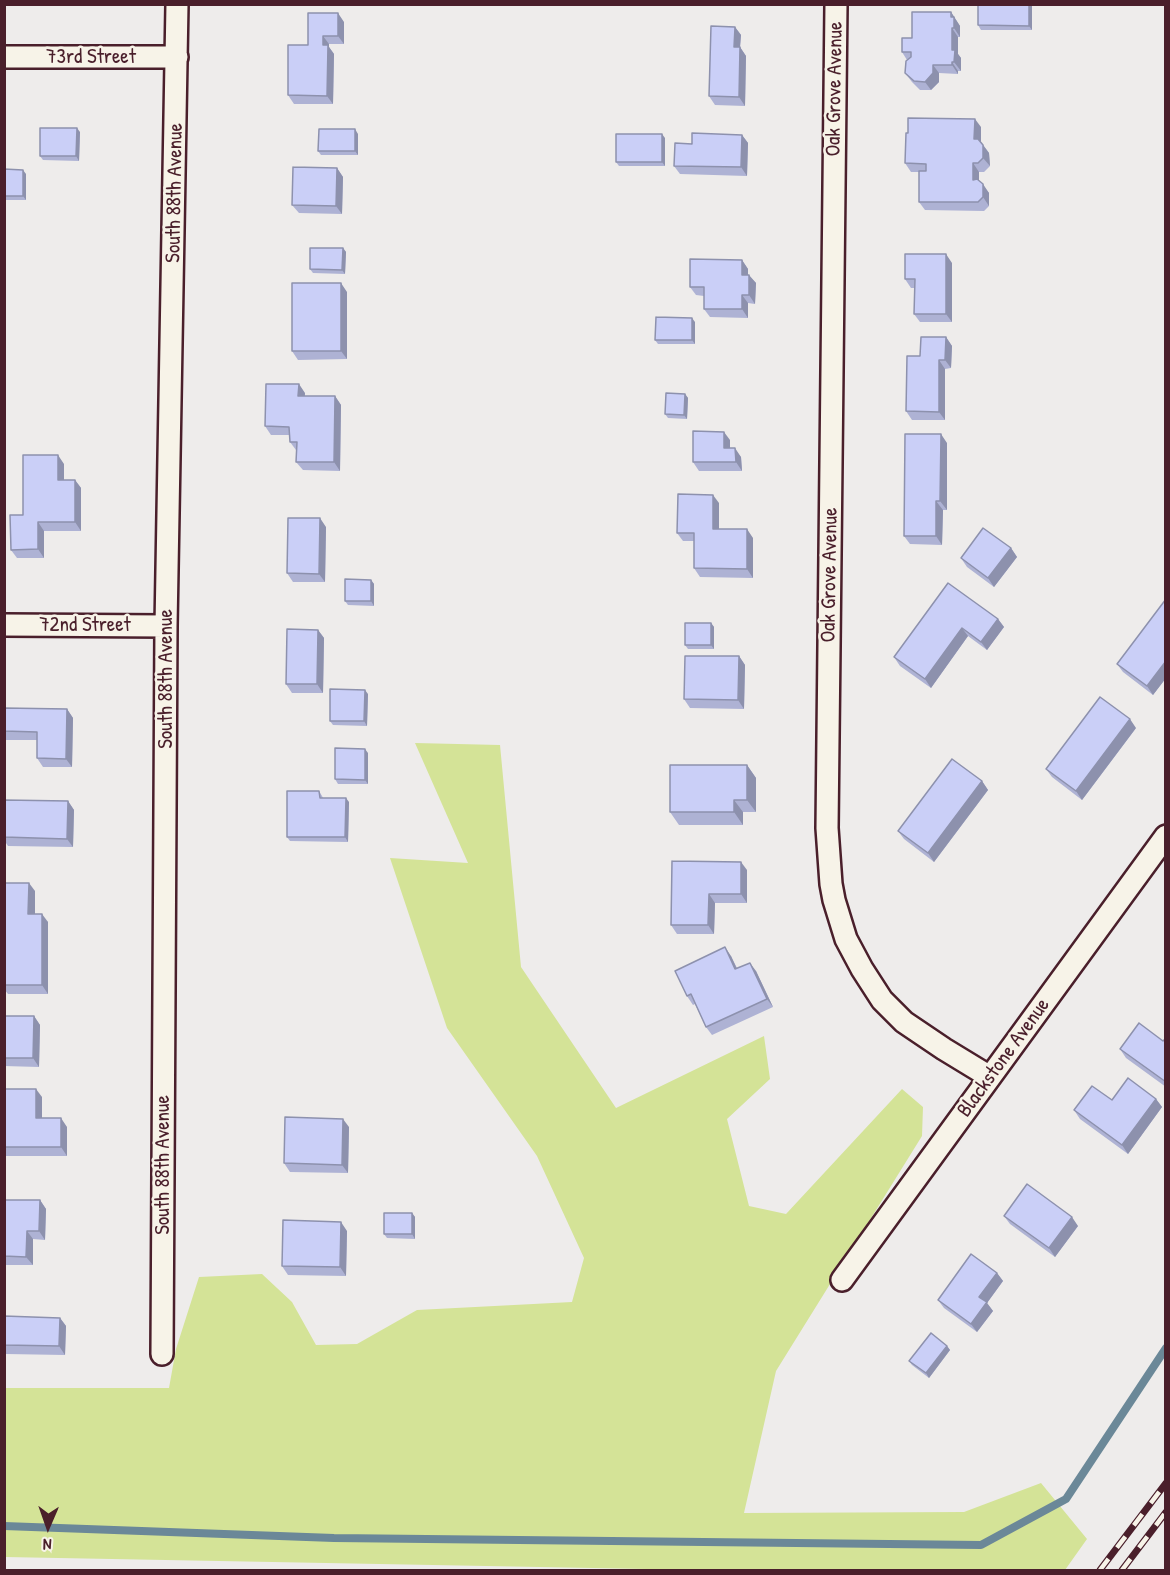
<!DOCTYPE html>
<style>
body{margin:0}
#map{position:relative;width:1170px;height:1575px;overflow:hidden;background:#eeeceb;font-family:"Patrick Hand",sans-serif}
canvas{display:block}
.frame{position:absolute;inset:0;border:6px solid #4a1f2b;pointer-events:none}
.north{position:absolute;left:18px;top:1497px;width:60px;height:60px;-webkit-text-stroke:4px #f7f3e8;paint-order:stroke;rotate:182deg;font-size:16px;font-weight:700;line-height:24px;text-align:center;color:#4a1f2b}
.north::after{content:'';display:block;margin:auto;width:21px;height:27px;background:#4a1f2b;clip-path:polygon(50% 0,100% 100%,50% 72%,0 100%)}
</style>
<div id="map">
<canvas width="1170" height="1575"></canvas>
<div class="frame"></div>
<div class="north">N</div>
</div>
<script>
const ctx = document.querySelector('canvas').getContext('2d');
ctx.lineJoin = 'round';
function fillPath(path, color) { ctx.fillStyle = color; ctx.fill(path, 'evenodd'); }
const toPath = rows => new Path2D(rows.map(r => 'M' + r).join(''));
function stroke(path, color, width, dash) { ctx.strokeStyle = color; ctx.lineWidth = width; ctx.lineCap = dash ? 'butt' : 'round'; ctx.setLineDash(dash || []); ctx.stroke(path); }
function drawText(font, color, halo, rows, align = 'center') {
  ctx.font = font + ' "Patrick Hand",sans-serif'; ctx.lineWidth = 5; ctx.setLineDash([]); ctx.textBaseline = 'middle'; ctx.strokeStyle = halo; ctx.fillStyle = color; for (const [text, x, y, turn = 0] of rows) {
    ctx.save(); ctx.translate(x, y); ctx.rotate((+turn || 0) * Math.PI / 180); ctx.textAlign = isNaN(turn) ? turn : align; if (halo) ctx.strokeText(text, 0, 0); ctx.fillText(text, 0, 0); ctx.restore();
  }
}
fillPath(toPath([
 [415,743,500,745,521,967,616,1108,764,1036,770,1079,727,1119,749,1206,786,1214,902,1089,923,1107,922,1136,776,1371,744,1513,964,1512,1041,1483,1087,1539,1065,1570,700,1570,5,1557,5,1388,169,1388,176,1349,199,1277,262,1274,292,1302,316,1345,357,1344,417,1310,572,1302,584,1258,537,1156,447,1028,390,858,468,863]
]), '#d4e397');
stroke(toPath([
 [4,1526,334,1538,981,1545,1066,1499,1166,1348]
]), '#6b8898', 8);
const street = toPath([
 [836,4,827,828,831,884,834,900,846,939,862,969,882,1000,904,1022,944,1049,990,1077],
 [4,57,177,57],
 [4,625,166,626],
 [842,1280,1166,836],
 [162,1354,166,626,177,4]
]);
stroke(street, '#4a1f2b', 26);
stroke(street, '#f7f3e8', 21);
const rail = toPath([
 [1100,1570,1166,1483],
 [1122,1570,1166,1512]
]);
stroke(rail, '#4a1f2b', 7);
stroke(rail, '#f7f3e8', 4.5, [14]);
fillPath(toPath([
 [1032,4,1032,30,981,30,978,25],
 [951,12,960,26,960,37,958,37,958,54,961,58,961,71,958,71,958,74,939,73,939,82,931,90,920,90,912,82,905,73,907,60,902,52,912,38],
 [344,22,344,44,329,44,329,47,334,54,333,104,294,104,288,95,308,45],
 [735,27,741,35,740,47,746,56,745,106,715,105,709,96],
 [981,127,981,142,989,153,990,166,984,172,979,172,979,181,989,193,989,206,984,211,925,210,919,202,919,172,911,172,905,163],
 [80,132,79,161,43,160,40,156],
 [358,134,358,155,321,155,318,151],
 [742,135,748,143,747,176,680,174,674,166,692,144],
 [665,138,665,166,619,166,616,162],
 [337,168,343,177,342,214,299,213,292,205],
 [4,169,26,174,26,200,4,200],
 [343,248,346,252,345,274,313,273,310,269],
 [742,260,748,269,748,275,756,283,755,304,748,303,748,318,710,317,704,309,704,296,696,295,690,287],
 [952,263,952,322,920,322,914,314,914,288,911,288,905,279],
 [347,292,347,359,298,360,292,351],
 [695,322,695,344,658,344,655,340],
 [946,337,952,346,951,368,945,369,945,420,912,420,906,411],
 [305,393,305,396,335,396,341,405,340,471,303,470,296,462,297,450,296,450,290,442,289,435,271,435,265,426],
 [685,394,688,398,687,419,668,418,665,414],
 [730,440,730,448,741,457,742,471,699,471,693,462],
 [947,443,947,510,943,510,942,545,910,544,904,536],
 [64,464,64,480,75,480,81,488,81,531,44,531,44,558,17,558,11,550,23,515],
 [719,503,719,529,753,538,753,578,700,577,694,568,694,541,683,541,677,533],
 [326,527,325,582,293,582,287,573],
 [1011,548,1017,557,994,587,967,567,961,558],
 [371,580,374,584,374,606,348,605,345,601],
 [948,583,998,619,1004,627,987,650,968,636,931,688,900,666,894,657],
 [1166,599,1166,678,1153,695,1123,672,1117,664],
 [711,623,714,627,714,649,688,649,685,645],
 [318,630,324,638,323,693,292,693,286,684],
 [739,656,745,665,744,709,690,708,684,699],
 [368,694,367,726,333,725,330,721],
 [4,708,67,709,73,718,72,767,43,767,37,758,37,740,4,740],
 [1136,728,1082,800,1052,777,1046,769],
 [368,753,368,784,338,784,335,779],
 [747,765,756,778,756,812,743,812,743,825,679,825,670,812],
 [982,781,988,790,934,862,904,839,898,831],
 [319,791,322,796,323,798,349,802,348,842,290,841,287,837],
 [4,800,68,801,74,810,73,847,8,846,4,840],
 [672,861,747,870,747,903,715,903,714,934,677,934,671,925],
 [4,883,35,891,35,914,48,922,48,994,8,994,4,989],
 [731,956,737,968,756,971,773,1007,712,1035,706,1027,695,1004,693,1005,687,996],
 [4,1016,34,1016,40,1025,39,1067,4,1066],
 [1166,1038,1166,1087,1126,1058,1120,1049,1163,1041],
 [4,1089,42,1097,42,1118,67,1127,67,1156,4,1156],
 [1156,1099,1162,1107,1128,1154,1080,1119,1074,1110,1112,1100],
 [349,1127,348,1173,290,1172,284,1163],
 [4,1200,40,1200,46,1209,45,1240,33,1239,33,1265,4,1265],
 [412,1213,415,1217,415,1239,387,1238,384,1234],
 [1004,1216,1078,1226,1055,1257,1010,1224],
 [347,1231,346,1276,288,1275,282,1266],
 [997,1273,1003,1281,987,1303,993,1311,977,1332,944,1308,938,1300],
 [4,1316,60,1318,66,1326,65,1355,6,1354,4,1352],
 [947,1346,950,1350,929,1378,912,1365,909,1361]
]), '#aeb2d4');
fillPath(toPath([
 [1029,4,1032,4,1032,30,1029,26],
 [951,12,960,26,960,37,954,28],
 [338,13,344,22,344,44,338,36],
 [735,27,741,35,740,47,746,56,745,106,739,97,734,47],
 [952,28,958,37,958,54,961,58,961,71,954,62,952,50],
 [323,36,329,44,329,47,334,54,333,104,327,96,323,45],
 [952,62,958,71,958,74,952,65],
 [933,65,939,73,939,82,931,90,925,82],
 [975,119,981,127,981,148,974,139],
 [77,128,80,132,79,161,76,156],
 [355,129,358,134,358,155,355,151],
 [662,134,665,138,665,166,662,162],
 [742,135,748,143,747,176,741,167],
 [983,145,989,153,990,166,983,158],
 [973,163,979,172,979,188,973,180],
 [337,168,343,177,342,214,336,206],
 [23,170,26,174,26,200,23,196],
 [983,184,989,193,989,206,983,197],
 [343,248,346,252,345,274,342,270],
 [946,254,952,263,952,322,946,314],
 [742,260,748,269,748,283,742,275],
 [749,275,756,283,755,304,749,295],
 [341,283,347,292,347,359,341,351],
 [742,295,748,303,748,318,742,309],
 [692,318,695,322,695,344,692,340],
 [946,337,952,346,951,368,945,360],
 [939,360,945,369,945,420,939,412],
 [299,384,305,393,304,404,298,396],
 [685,394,688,398,687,419,684,415],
 [335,396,341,405,340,471,334,462],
 [724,432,730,440,730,457,724,448],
 [941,434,947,443,947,510,940,501],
 [735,448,741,457,742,471,736,462],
 [58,455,64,464,64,488,58,480],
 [75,480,81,488,81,531,75,522],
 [713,495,719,503,719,537,713,529],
 [936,501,943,510,942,545,936,536],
 [320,518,326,527,325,582,319,574],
 [38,522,44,531,44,558,38,549],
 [747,529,753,538,753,578,747,569],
 [1011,548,1017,557,994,587,988,578],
 [371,580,374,584,374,606,371,601],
 [998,619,1004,627,987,650,981,642],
 [711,623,714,627,714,649,711,645],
 [962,628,968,636,931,688,925,679],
 [318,630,324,638,323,693,317,684],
 [739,656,745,665,744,709,738,700],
 [1166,661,1166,678,1153,695,1147,686],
 [365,690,368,694,367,726,364,721],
 [67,709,73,718,72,767,66,759],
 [1130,719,1136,728,1082,800,1076,791],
 [365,749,368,753,368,784,365,780],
 [747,765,756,778,756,812,747,800],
 [982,781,988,790,934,862,928,853],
 [346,798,349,802,348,842,345,837],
 [734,800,743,812,743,825,734,812],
 [68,801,74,810,73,847,67,839],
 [741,862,747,870,747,903,741,894],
 [29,883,35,891,35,922,28,914],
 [709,894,715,903,714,934,708,925],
 [42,914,48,922,48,994,42,985],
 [725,947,731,956,741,978,735,969],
 [750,963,756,971,773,1007,767,999],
 [34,1016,40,1025,39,1067,33,1058],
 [36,1089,42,1097,42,1127,36,1118],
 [1156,1099,1162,1107,1128,1154,1122,1145],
 [61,1118,67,1127,67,1156,61,1147],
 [343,1119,349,1127,348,1173,342,1165],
 [40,1200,46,1209,45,1240,39,1231],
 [412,1213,415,1217,415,1239,412,1234],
 [1072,1217,1078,1226,1055,1257,1049,1248],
 [341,1222,347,1231,346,1276,340,1267],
 [27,1231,33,1239,33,1265,26,1257],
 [997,1273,1003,1281,987,1303,993,1311,977,1332,971,1324,979,1297],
 [60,1318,66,1326,65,1355,59,1346],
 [947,1346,950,1350,929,1378,926,1373]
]), '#8d91ad');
const building = toPath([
 [978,4,1029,4,1029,26,978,25,978,4],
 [912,12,951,12,951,17,954,17,954,28,952,28,952,50,955,50,954,62,952,62,952,65,933,65,933,73,925,82,914,81,905,73,906,61,911,57,911,52,902,52,902,38,912,38,912,12],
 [308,13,338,13,338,36,323,36,323,45,328,45,327,96,288,95,288,45,308,45,308,13],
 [711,26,735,27,734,47,740,47,739,97,709,96,711,26],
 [908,118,975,119,974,139,978,139,983,145,983,158,978,163,973,163,973,180,977,179,983,184,983,197,978,202,919,202,919,171,926,171,926,164,905,163,906,133,908,133,908,118],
 [40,128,77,128,76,156,40,156,40,128],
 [319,129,355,129,355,151,318,151,319,129],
 [692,133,742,135,741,167,674,166,675,143,692,144,692,133],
 [616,134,662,134,662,162,616,162,616,134],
 [293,167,337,168,336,206,292,205,293,167],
 [4,169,23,170,23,196,4,196,4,169],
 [310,248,343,248,342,270,310,269,310,248],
 [905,254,946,254,946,314,914,314,915,279,905,279,905,254],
 [690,259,742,260,742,275,749,275,749,295,742,295,742,309,704,309,704,287,690,287,690,259],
 [292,283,341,283,341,351,292,351,292,283],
 [656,317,692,318,692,340,655,340,656,317],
 [921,337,946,337,945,360,939,360,939,412,906,411,907,356,920,356,921,337],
 [266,384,299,384,298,396,335,396,334,462,296,462,297,442,290,442,289,427,265,426,266,384],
 [666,393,685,394,684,415,665,414,666,393],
 [693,431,724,432,724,448,735,448,736,462,693,462,693,431],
 [905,434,941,434,940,501,936,501,936,536,904,536,905,434],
 [23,455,58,455,58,480,75,480,75,522,38,522,38,549,11,550,10,515,23,515,23,455],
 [678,494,713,495,713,529,747,529,747,569,694,568,694,533,677,533,678,494],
 [288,518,320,518,319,574,287,573,288,518],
 [983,528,1011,548,988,578,961,558,983,528],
 [345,579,371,580,371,601,345,601,345,579],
 [948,583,998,619,981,642,962,628,925,679,894,657,948,583],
 [1166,599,1166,661,1147,686,1117,664,1166,599],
 [685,623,711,623,711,645,685,645,685,623],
 [287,629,318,630,317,684,286,684,287,629],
 [685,656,739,656,738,700,684,699,685,656],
 [330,689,365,690,364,721,330,721,330,689],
 [1100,697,1130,719,1076,791,1046,769,1100,697],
 [4,708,67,709,66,759,37,758,37,732,4,731,4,708],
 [335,748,365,749,365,780,335,779,335,748],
 [952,759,982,781,928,853,898,831,952,759],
 [670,765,747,765,747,800,734,800,734,812,670,812,670,765],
 [287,791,319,791,320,798,346,798,345,837,287,837,287,791],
 [4,800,68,801,67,839,4,837,4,800],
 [672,861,741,862,741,894,709,894,708,925,671,925,672,861],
 [4,883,29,883,28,914,42,914,42,985,4,985,4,883],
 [725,947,735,969,750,963,767,999,706,1027,691,994,687,996,675,971,725,947],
 [4,1016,34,1016,33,1058,4,1058,4,1016],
 [1139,1023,1163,1041,1166,1038,1166,1082,1120,1049,1139,1023],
 [1128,1078,1156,1099,1122,1145,1074,1110,1092,1086,1112,1100,1128,1078],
 [4,1089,36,1089,36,1118,61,1118,61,1147,4,1147,4,1089],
 [285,1117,343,1119,342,1165,284,1163,285,1117],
 [1027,1184,1072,1217,1049,1248,1004,1216,1027,1184],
 [4,1200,40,1200,39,1231,27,1231,26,1257,4,1256,4,1200],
 [384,1213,412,1213,412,1234,384,1234,384,1213],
 [283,1220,341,1222,340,1267,282,1266,283,1220],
 [971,1254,997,1273,979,1297,987,1302,971,1324,938,1300,971,1254],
 [4,1316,60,1318,59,1346,4,1345,4,1316],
 [931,1333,947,1346,926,1373,909,1361,931,1333]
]);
fillPath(building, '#cacff7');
stroke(building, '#8d91ad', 1.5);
drawText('21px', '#4a1f2b', '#f7f3e8', [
 ["73rd Street",91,57],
 ["Oak Grove Avenue",835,89,-89],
 ["South 88th Avenue",175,193,-89],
 ["Oak Grove Avenue",830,575,-89],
 ["72nd Street",85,625],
 ["South 88th Avenue",166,679,-90],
 ["Blackstone Avenue",1004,1058,-54],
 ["South 88th Avenue",163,1165,-90]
]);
</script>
